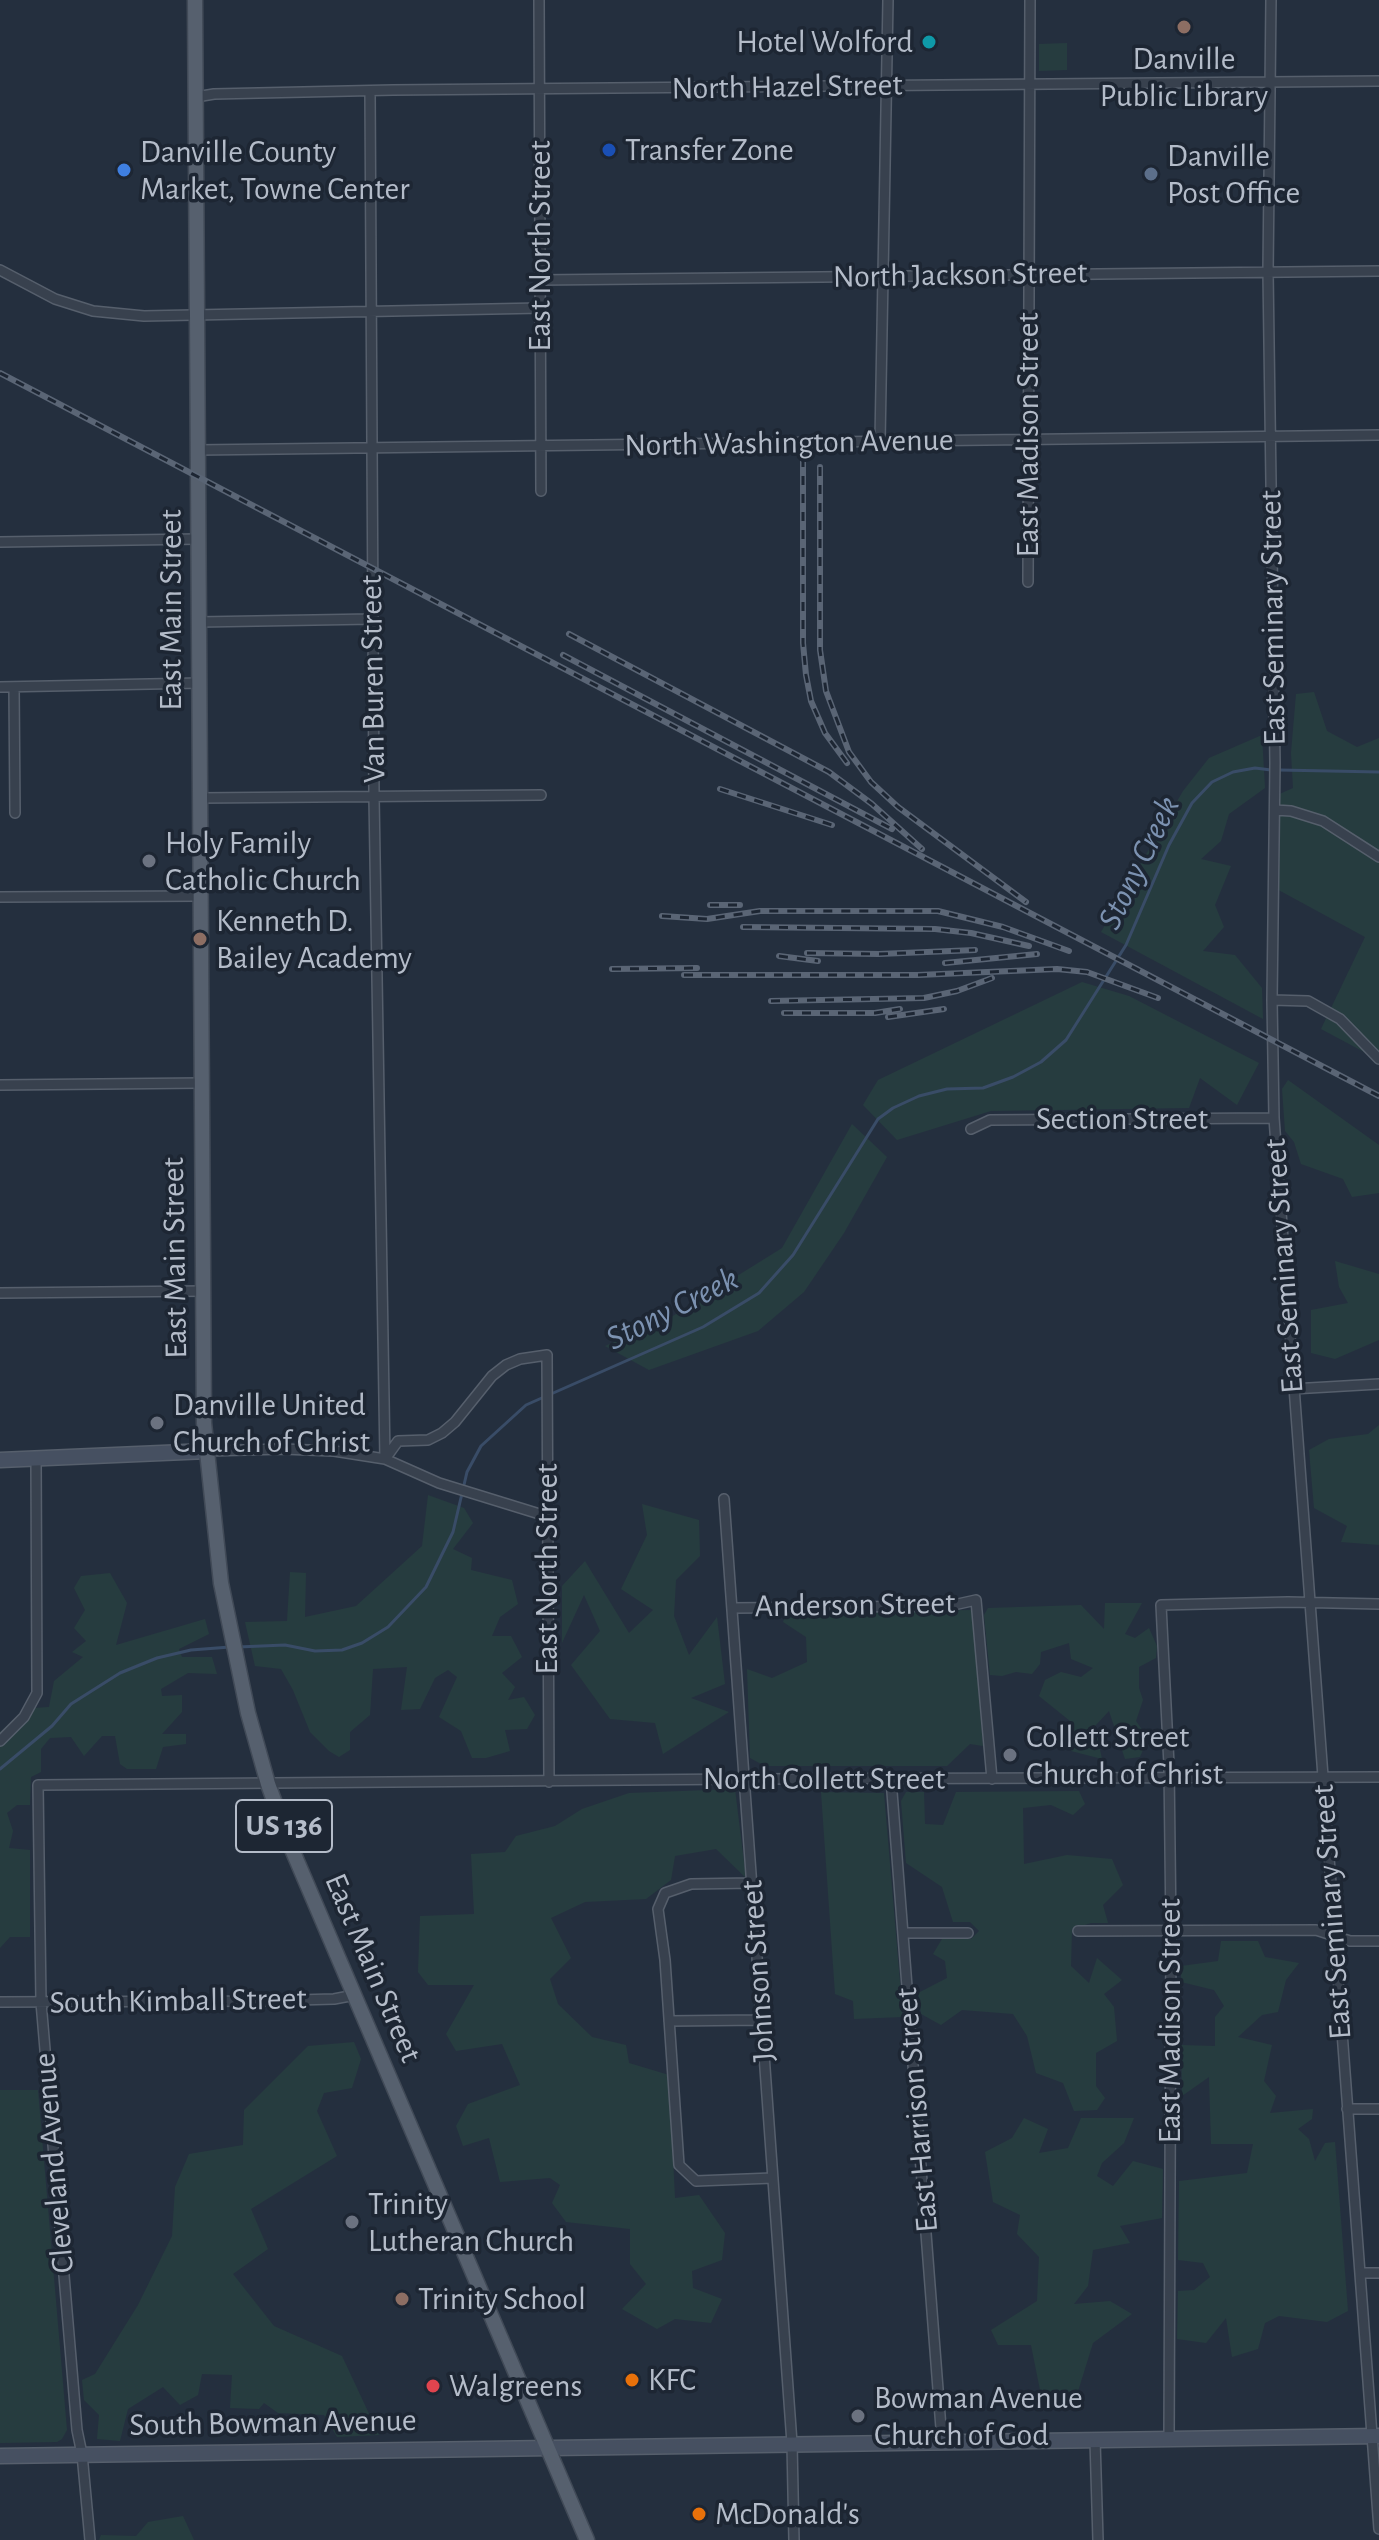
<!DOCTYPE html>
<style>
body{margin:0}
canvas{display:block;background:#242f3e}
</style>
<canvas width="1379" height="2540"></canvas>
<script>
const ctx = document.querySelector('canvas').getContext('2d');
ctx.lineJoin = 'round';
function fillPath(path, color) { ctx.fillStyle = color; ctx.fill(path, 'evenodd'); }
const toPath = rows => new Path2D(rows.map(r => 'M' + r).join(''));
function stroke(path, color, width, dash) { ctx.strokeStyle = color; ctx.lineWidth = width; ctx.lineCap = dash ? 'butt' : 'round'; ctx.setLineDash(dash || []); ctx.stroke(path); }
function drawText(font, color, halo, rows, align = 'center') {
  ctx.font = font + ' "Alegreya Sans",sans-serif'; ctx.lineWidth = 7; ctx.setLineDash([]); ctx.textBaseline = 'middle'; ctx.strokeStyle = halo; ctx.fillStyle = color; for (const [text, x, y, turn = 0] of rows) {
    ctx.save(); ctx.translate(x, y); ctx.rotate((+turn || 0) * Math.PI / 180); ctx.textAlign = isNaN(turn) ? turn : align; if (halo) ctx.strokeText(text, 0, 0); ctx.fillText(text, 0, 0); ctx.restore();
  }
}
fillPath(toPath([
 [1067,43,1067,70,1039,71,1039,44],
 [1314,692,1327,731,1357,747,1379,738,1379,1060,1321,1029,1365,937,1273,887,1275,796,1293,788,1291,753,1296,694],
 [1262,735,1265,788,1229,814,1221,841,1201,859,1231,866,1215,905,1224,927,1203,951,1235,955,1262,988,1263,1019,1101,932,1183,791,1209,758],
 [1082,982,1129,996,1259,1063,1237,1105,1200,1078,1189,1108,991,1111,897,1140,863,1105,878,1080],
 [1288,1080,1379,1145,1379,1193,1352,1197,1343,1179,1301,1164,1294,1142,1285,1131,1282,1089],
 [852,1124,887,1157,844,1233,804,1292,758,1331,649,1370,605,1346,668,1319,782,1248],
 [1335,1261,1379,1274,1379,1340,1335,1359,1311,1353,1311,1310,1348,1303,1339,1287],
 [1379,1425,1379,1545,1341,1542,1347,1526,1314,1508,1309,1450,1329,1439,1368,1434],
 [428,1495,464,1508,473,1523,453,1549,472,1558,471,1570,512,1580,518,1604,500,1617,492,1636,511,1636,522,1657,502,1673,515,1687,508,1700,524,1697,535,1715,527,1729,505,1730,510,1751,486,1758,472,1758,461,1731,439,1717,457,1677,448,1670,435,1678,420,1709,401,1710,407,1667,373,1669,370,1715,350,1732,350,1750,339,1757,329,1751,310,1732,293,1690,281,1669,255,1666,245,1622,287,1621,290,1572,306,1573,305,1617,356,1606,422,1546],
 [642,1504,699,1520,700,1556,676,1580,674,1616,689,1655,717,1617,725,1684,691,1698,729,1712,663,1754,655,1723,610,1719,571,1665,600,1631,584,1595,562,1643,562,1586,585,1561,629,1633,653,1610,621,1589,647,1535],
 [110,1573,127,1603,116,1645,205,1619,209,1634,179,1649,182,1657,212,1657,217,1674,188,1673,161,1689,162,1696,182,1695,182,1712,162,1734,186,1734,186,1744,163,1747,156,1769,127,1769,120,1764,115,1736,102,1736,84,1756,71,1737,50,1738,41,1749,41,1772,31,1777,30,1805,17,1805,7,1813,13,1831,9,1848,30,1850,30,1937,10,1937,0,1948,0,1732,19,1715,34,1708,49,1707,54,1681,83,1657,72,1652,86,1641,74,1628,85,1610,74,1588,81,1576],
 [1105,1603,1142,1603,1125,1634,1135,1638,1149,1628,1157,1646,1156,1658,1139,1667,1139,1688,1143,1700,1136,1721,1148,1738,1140,1757,1125,1759,1109,1711,1095,1726,1102,1759,1071,1751,1070,1721,1039,1696,1045,1680,1061,1672,1081,1677,1093,1668,1071,1659,1069,1643,1041,1652,1040,1664,1032,1674,1016,1672,1002,1676,990,1675,984,1615,988,1608,1081,1605,1104,1629],
 [972,1610,983,1746,970,1744,947,1766,765,1766,750,1758,747,1669,772,1678,807,1662,806,1637,783,1622,787,1612],
 [735,1789,746,1878,716,1849,675,1856,671,1880,646,1899,585,1902,551,1918,571,1958,550,1979,558,2004,592,2037,626,2045,629,2063,669,2075,675,2198,699,2195,725,2233,722,2260,692,2271,693,2288,722,2299,711,2323,675,2319,657,2329,622,2309,646,2284,630,2264,630,2229,566,2222,552,2203,560,2185,550,2178,500,2182,489,2138,463,2146,456,2126,468,2104,520,2085,502,2044,456,2051,446,2034,474,1985,428,1985,418,1972,420,1916,474,1914,471,1854,505,1852,516,1836,555,1826,582,1809,629,1793],
 [1079,1791,1085,1804,1073,1815,1051,1805,1023,1808,1024,1864,1067,1855,1112,1859,1123,1885,1103,1905,1108,1923,1091,1923,1072,1929,1071,1966,1089,1983,1097,1958,1122,1980,1104,1994,1114,2007,1117,2041,1096,2053,1096,2086,1105,2098,1097,2110,1074,2111,1063,2083,1036,2073,1027,2036,1013,2014,962,2010,941,2025,921,2014,918,1993,947,1978,945,1961,933,1954,942,1939,971,1939,979,1931,970,1922,953,1922,942,1887,906,1863,901,1801,906,1792,924,1792,925,1824,943,1825,956,1792],
 [821,1792,884,1793,903,2017,854,2019,853,2001,835,1994],
 [1221,1941,1258,1941,1265,1957,1299,1963,1286,1980,1278,2012,1262,2015,1238,2037,1272,2045,1264,2081,1276,2096,1270,2113,1313,2109,1312,2119,1298,2129,1309,2139,1315,2161,1325,2143,1335,2142,1348,2311,1327,2322,1279,2316,1265,2323,1258,2349,1232,2357,1226,2318,1206,2343,1177,2339,1178,2291,1194,2290,1210,2277,1203,2263,1178,2260,1179,2181,1247,2173,1253,2144,1211,2144,1209,2077,1182,2096,1181,2045,1215,2046,1215,2017,1224,2006,1214,1990,1181,1982,1181,1966,1218,1961],
 [354,2042,361,2059,352,2088,324,2093,317,2111,337,2156,251,2209,268,2249,233,2274,274,2326,342,2356,379,2435,337,2437,324,2415,278,2413,264,2403,259,2409,230,2408,232,2375,202,2374,198,2395,180,2405,163,2387,128,2409,120,2441,97,2439,99,2415,84,2400,82,2380,95,2374,138,2305,172,2236,175,2187,189,2154,243,2145,244,2110,308,2046],
 [0,2090,38,2090,67,2430,62,2439,57,2442,0,2443],
 [1024,2118,1048,2129,1039,2153,1068,2148,1081,2118,1134,2118,1124,2143,1102,2163,1097,2176,1113,2186,1133,2161,1163,2169,1162,2218,1120,2226,1130,2243,1093,2250,1088,2286,1074,2304,1110,2301,1132,2314,1093,2343,1075,2401,1040,2390,1031,2345,998,2345,991,2330,1037,2301,1039,2257,1017,2234,1020,2215,993,2202,985,2152,1012,2138],
 [183,2516,194,2540,99,2540,101,2535,136,2536,148,2522]
]), '#263c3f');
stroke(toPath([
 [1279,770,1379,772],
 [551,1394,703,1327,759,1293,793,1255,878,1119,893,1108,919,1096,947,1089,983,1088,1013,1077,1041,1062,1066,1040,1126,945,1169,845,1192,803,1212,782,1233,772,1255,768,1271,770],
 [238,1647,285,1645,315,1651,342,1650,362,1643,388,1627,426,1587,453,1532,467,1472,481,1446,526,1405,544,1397],
 [0,1769,52,1726,71,1704,120,1673,157,1658,191,1650,230,1647]
]), '#394c67', 3);
const street = toPath([
 [539,0,541,491],
 [1271,0,1268,272,1275,763,1272,1000,1274,1118,1379,2529],
 [370,91,374,797,385,1459,439,1483,546,1516],
 [196,97,214,94,393,90,1379,81],
 [0,270,55,299,93,311,144,316,541,308],
 [541,280,1379,271],
 [880,441,888,0],
 [198,450,1379,435],
 [0,542,198,539],
 [1028,582,1030,0],
 [199,622,372,619],
 [0,687,200,683],
 [14,687,15,813],
 [200,798,541,795],
 [1275,810,1291,811,1323,821,1379,857],
 [0,897,201,896],
 [1272,1000,1308,1001,1340,1019,1379,1059],
 [0,1085,202,1083],
 [971,1129,990,1120,1274,1118],
 [0,1293,204,1291],
 [1292,1389,1379,1384],
 [208,1451,283,1449,334,1451,385,1459,398,1441,428,1440,442,1433,455,1422,492,1376,506,1365,520,1359,547,1355,549,1782],
 [724,1499,792,2443,794,2540],
 [733,1608,949,1606,976,1600,992,1779],
 [0,1741,24,1717,37,1693,36,1459],
 [891,1779,942,2441],
 [752,1883,691,1884,665,1893,658,1909,665,1960,679,2165,696,2181,773,2178],
 [1078,1931,1316,1930,1350,1941,1379,1941],
 [903,1933,968,1933],
 [0,2002,260,2001,334,1999,355,1995],
 [669,2021,761,2020],
 [1347,2109,1379,2109],
 [1360,2273,1379,2273],
 [1169,2438,1171,1931,1169,1765,1161,1605,1288,1602,1379,1604],
 [1095,2440,1098,2540],
 [90,2540,82,2454,77,2430,41,2002,38,1785,744,1779,1379,1777]
]);
const secondary = toPath([
 [0,1460,208,1451],
 [0,2456,1379,2436]
]);
const primary = toPath([
 [195,0,204,1423,221,1583,248,1713,268,1784,291,1847,587,2540]
]);
stroke(street, '#565f6c', 12);
stroke(secondary, '#565f6c', 17);
stroke(primary, '#414a57', 17);
stroke(street, '#38414e', 9);
stroke(secondary, '#465061', 14);
stroke(primary, '#56606e', 14);
const rail = toPath([
 [0,373,1379,1096],
 [803,458,803,643,806,675,811,701,825,733,847,763],
 [820,467,820,650,826,691,849,752,871,782,898,807,1026,902],
 [569,634,829,772,872,804,922,849],
 [563,655,892,829],
 [720,789,832,825],
 [710,905,740,905],
 [662,916,707,919,760,911,938,911,1003,927,1069,951],
 [743,927,935,929,971,933,1029,946],
 [807,953,879,954,975,950],
 [779,956,818,961],
 [945,963,1037,954],
 [612,969,697,968],
 [684,975,918,975,1057,969,1087,972,1158,998],
 [771,1001,924,998,957,991,992,978],
 [784,1013,875,1013,900,1009],
 [888,1017,944,1009]
]);
stroke(rail, '#5a6575', 6);
stroke(rail, '#1d2633', 3, [9]);
for (const [x, y, r, color] of [
 [1184,27,8,"#8d6e63"],
 [929,42,8,"#0f9aa8"],
 [609,150,8,"#1a4fb4"],
 [124,170,8,"#3f7fe0"],
 [1151,174,8,"#5c6f8a"],
 [149,861,8,"#6b7280"],
 [200,939,8,"#8d6e63"],
 [157,1423,8,"#6b7280"],
 [1010,1755,8,"#6b7280"],
 [352,2222,8,"#6b7280"],
 [402,2299,8,"#8d6e63"],
 [632,2380,8,"#e8710a"],
 [433,2386,8,"#e0444e"],
 [858,2416,8,"#6b7280"],
 [699,2514,8,"#e8710a"]
]) { const dot = new Path2D(); dot.arc(x, y, r, 0, 2 * Math.PI); ctx.fillStyle = color; ctx.fill(dot); stroke(dot, '#1d2633', 3); }
for (const [x, y, w] of [
 [284,1826,96]
]) { const box = new Path2D(); box.roundRect(x - w / 2, y - 26, w, 52, 6); ctx.fillStyle = '#1d2633'; ctx.fill(box); stroke(box, '#b4bcc9', 2); }
drawText('bold 30px', '#b4bcc9', null, [
 ["US 136",284,1826]
]);
drawText('32px', '#b4bcc9', '#1d2633', [
 ["Hotel Wolford",913,42,"right"],
 ["Danville",1184,59,"center"],
 ["Public Library",1184,96,"center"],
 ["Transfer Zone",625,150],
 ["Danville County",140,152],
 ["Market, Towne Center",140,189],
 ["Danville",1167,156],
 ["Post Office",1167,193],
 ["Holy Family",165,843],
 ["Catholic Church",165,880],
 ["Kenneth D.",216,921],
 ["Bailey Academy",216,958],
 ["Danville United",173,1405],
 ["Church of Christ",173,1442],
 ["Collett Street",1026,1737],
 ["Church of Christ",1026,1774],
 ["Trinity",368,2204],
 ["Lutheran Church",368,2241],
 ["Trinity School",418,2299],
 ["KFC",648,2380],
 ["Walgreens",449,2386],
 ["Bowman Avenue",874,2398],
 ["Church of God",874,2435],
 ["McDonald's",715,2514]
], 'left');
drawText('32px', '#b4bcc9', '#1d2633', [
 ["North Hazel Street",787,87,-1],
 ["East North Street",540,246,-90],
 ["North Jackson Street",960,275,-1],
 ["East Madison Street",1028,435,-90],
 ["North Washington Avenue",789,443,-1],
 ["East Main Street",171,610,-90],
 ["East Seminary Street",1273,618,-91],
 ["Van Buren Street",373,679,-91],
 ["Section Street",1122,1119],
 ["East Main Street",175,1258,-91],
 ["East Seminary Street",1284,1266,-94],
 ["East North Street",547,1569,-90],
 ["Anderson Street",855,1605,-1],
 ["North Collett Street",824,1779],
 ["East Seminary Street",1332,1912,-94],
 ["East Main Street",373,1968,67],
 ["Johnson Street",758,1971,-94],
 ["South Kimball Street",178,2001,-1],
 ["East Madison Street",1170,2021,-90],
 ["East Harrison Street",917,2110,-95],
 ["Cleveland Avenue",54,2163,-95],
 ["South Bowman Avenue",273,2423,-1]
]);
drawText('italic 34px', '#7c92b1', '#1d2633', [
 ["Stony Creek",1139,863,-64],
 ["Stony Creek",672,1309,-27]
]);
</script>
